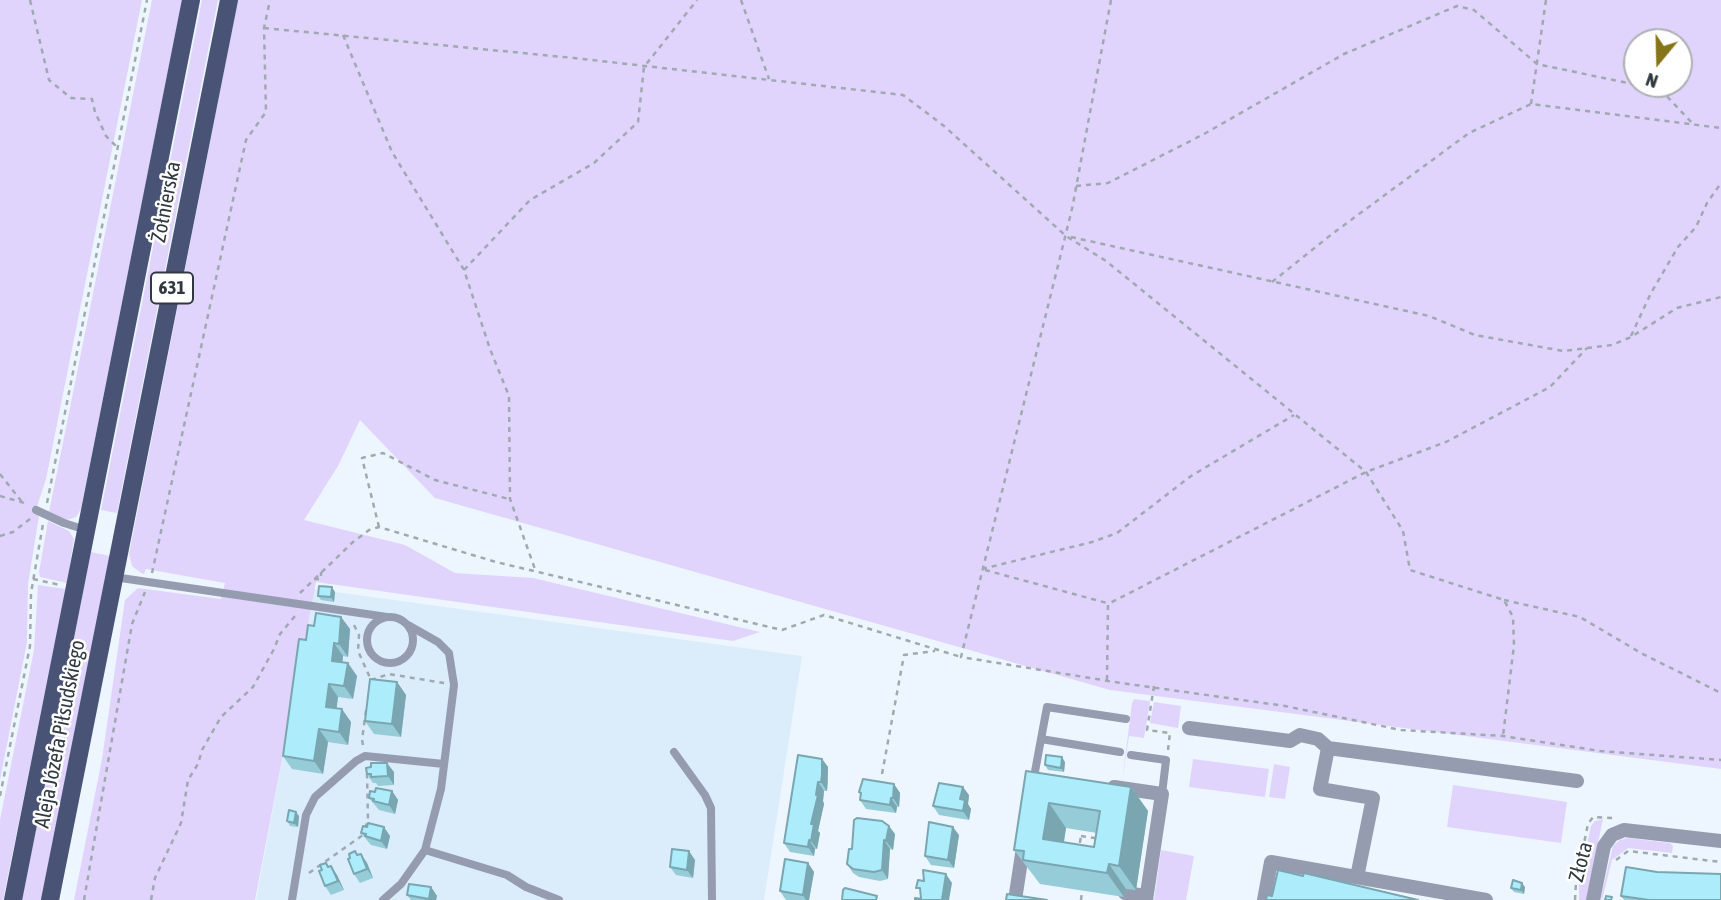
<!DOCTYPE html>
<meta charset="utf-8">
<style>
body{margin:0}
#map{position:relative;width:1721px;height:900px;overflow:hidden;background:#edf6fe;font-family:"Asap Condensed",sans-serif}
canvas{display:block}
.north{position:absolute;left:1623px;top:28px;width:70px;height:70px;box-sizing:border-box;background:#fff;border:2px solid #acb0b3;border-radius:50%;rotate:199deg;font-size:19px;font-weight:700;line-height:28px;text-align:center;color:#303940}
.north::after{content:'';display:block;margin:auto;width:24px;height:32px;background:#867518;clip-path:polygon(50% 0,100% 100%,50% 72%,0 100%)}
</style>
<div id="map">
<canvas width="1721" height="900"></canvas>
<div class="north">N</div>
</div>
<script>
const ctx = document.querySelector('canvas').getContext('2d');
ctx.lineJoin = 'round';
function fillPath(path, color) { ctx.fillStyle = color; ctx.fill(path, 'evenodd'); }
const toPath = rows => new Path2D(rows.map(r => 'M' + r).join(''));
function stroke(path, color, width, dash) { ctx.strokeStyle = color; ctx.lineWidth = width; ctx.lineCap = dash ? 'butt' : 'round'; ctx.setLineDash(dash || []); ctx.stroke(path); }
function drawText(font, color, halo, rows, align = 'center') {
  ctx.font = font + ' "Asap Condensed",sans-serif'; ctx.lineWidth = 5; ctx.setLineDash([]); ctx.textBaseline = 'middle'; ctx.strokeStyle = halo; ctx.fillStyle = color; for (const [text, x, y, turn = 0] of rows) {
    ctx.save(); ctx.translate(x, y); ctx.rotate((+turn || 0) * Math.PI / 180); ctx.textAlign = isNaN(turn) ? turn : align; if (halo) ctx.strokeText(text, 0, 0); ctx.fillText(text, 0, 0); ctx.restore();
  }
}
fillPath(toPath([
 [314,589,802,656,764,900,256,900]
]), '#dbedfb');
fillPath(toPath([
 [0,0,142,0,46,479,35,513,39,516,28,584,27,642,0,780],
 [152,0,182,0,81,509,76,517,67,520,49,512],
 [202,0,218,0,117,513,101,510],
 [238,0,1721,0,1721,769,1110,690,435,498,360,420,338,466,304,520,405,545,455,573,533,578,760,632,733,641,316,582,255,900,74,900,102,759,125,600,138,588,221,599,225,583,146,569,144,574,141,573,132,566,129,554],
 [1637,42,1679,42,1679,84,1637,84],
 [48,521,69,531,74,539,67,583,40,577,39,572],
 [91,552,110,556,41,900,22,900],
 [38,585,66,589,3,900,0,900,0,820,34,650],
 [1134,699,1150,701,1144,738,1129,736,1122,782,1132,703],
 [1154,702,1181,706,1178,728,1150,723],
 [1193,759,1269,769,1265,797,1189,787],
 [1274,764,1290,767,1285,799,1269,797],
 [1453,785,1567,802,1561,843,1447,827],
 [1603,819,1586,900,1579,900,1579,881,1591,826,1595,821],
 [1628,838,1670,843,1673,846,1672,853,1628,848,1612,860,1602,900,1600,900,1613,846,1620,840],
 [1161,850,1194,856,1186,900,1154,900]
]), '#e0d4fc');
stroke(toPath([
 [30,0,49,80,71,98,92,99,95,112,106,136,116,146],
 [741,0,769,79],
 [1111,0,1072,209,961,657,1121,683,1285,706,1401,730,1503,736,1600,751,1721,760],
 [264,28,574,58,903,95,944,126,1066,236,1106,261,1366,472,1403,531,1410,570,1504,600,1513,617,1514,645,1503,736],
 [343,35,392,152,464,270,490,349,509,396,510,499,536,572],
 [1531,104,1546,0],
 [1076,186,1108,183,1204,134,1344,54,1457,6,1474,10,1537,64,1661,90,1694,125],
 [1071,237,1429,316,1475,335,1563,351,1612,345,1631,337,1677,308,1721,297],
 [464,270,530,200,594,163,638,122,644,67,697,0],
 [1272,282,1332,234,1469,133,1531,104,1721,128],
 [1631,336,1651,293,1678,247,1696,227,1707,203,1721,183],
 [0,474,22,502],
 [0,496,28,504],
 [47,503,147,0],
 [379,527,362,458,383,453,435,480,509,499],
 [0,536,13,532,30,519],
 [982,569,1092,542,1117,533,1191,476,1294,415],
 [985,570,1107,603],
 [152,573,246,140,266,112,264,28,270,0],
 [33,579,60,585],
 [314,579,321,579,321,572],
 [300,593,353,542,369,530,379,527,496,562,782,630,824,615,961,657],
 [1504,600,1580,617,1641,653,1721,693],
 [354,625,359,635,358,651,371,680],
 [371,680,389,674,444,683],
 [1107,680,1108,604,1366,472,1446,442,1550,387,1587,348],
 [1154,686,1147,730,1170,733,1168,750],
 [363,745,362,740,366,710],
 [882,774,904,655,935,651],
 [0,796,30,646,31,593,43,524],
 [365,828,368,820,367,773],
 [1081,836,1101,839,1098,857,1078,854,1081,836],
 [1616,860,1628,851,1721,862],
 [309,873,363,835],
 [84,900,132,624,145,592],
 [151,900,155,878,181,823,188,780,198,764,202,750,221,717,253,687,274,649,280,634,295,616],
 [1081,900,1082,891],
 [1575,900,1576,882,1588,824,1593,817,1614,818]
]), '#a0a9b1', 2.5, [5, 5]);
stroke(toPath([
 [36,510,64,523,86,530],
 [114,577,387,617],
 '367 640a23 23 0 1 1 46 0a23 23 0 1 1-46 0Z',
 [1041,739,1047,707,1126,719],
 [674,752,705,795,711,808,712,900],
 [1131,755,1166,760,1162,794],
 [1034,777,1041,739,1120,752],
 [425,850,507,875,526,887,559,900],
 [292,900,306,815,315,797,356,761,365,756,444,764],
 [383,900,401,884,425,850,441,789,454,685,449,653,438,642,408,625]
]), '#959cb0', 8);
stroke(toPath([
 [1189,728,1290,741,1300,735,1318,739,1328,748],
 [1114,787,1162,794,1146,900],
 [1357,877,1373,798,1320,789,1328,748,1577,781],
 [1125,893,1146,896],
 [1015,900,1024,841],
 [1264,900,1271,862,1486,900],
 [1593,900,1604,846,1612,835,1624,830,1721,841]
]), '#959cb0', 14);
stroke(toPath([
 [13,900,191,0],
 [50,900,229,0]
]), '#485375', 18);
fillPath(toPath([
 [335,592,334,602,321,600,318,596],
 [341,617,350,629,348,657,343,656,342,663,357,676,353,699,338,697,336,709,351,722,348,745,328,742,323,774,292,769,283,756,306,640,314,626],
 [397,682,406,695,401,737,374,734,365,721],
 [822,759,828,767,828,783,827,791,824,791,823,801,824,804,818,831,820,833,817,849,815,849,814,856,790,852,784,843],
 [1065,762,1064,772,1048,770,1045,765],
 [1026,771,1131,787,1148,811,1136,890,1126,889,1124,897,1040,884,1014,850],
 [1066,828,1097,833,1094,847,1064,843],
 [394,772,394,785,378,786,376,783,373,783,367,774],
 [894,784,900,793,899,807,897,807,896,813,866,809,860,800,861,795,859,792],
 [392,791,398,800,395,814,379,810,369,798,375,792],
 [969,795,968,804,971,809,969,820,939,815,933,806],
 [299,816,298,827,290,826,287,821],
 [361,833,390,836,387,849,371,845],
 [895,834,893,850,890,849,888,879,880,881,859,877,853,873,847,864,852,849],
 [959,835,954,868,931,865,925,856],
 [355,851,357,855,361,854,367,863,373,878,360,883,354,874,350,858],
 [695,860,693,878,676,875,670,867],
 [808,863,814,872,809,900,786,900,780,891],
 [329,867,337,875,344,890,331,895,325,886],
 [431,887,437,896,436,900,411,900,407,895],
 [1525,887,1524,894,1514,892,1511,888],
 [1621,896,1721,900,1624,900]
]), '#95ccd8');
fillPath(toPath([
 [332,587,335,592,334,602,331,597],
 [341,617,350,629,348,657,339,644],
 [334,643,343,656,341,674,332,661],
 [348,663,357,676,353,699,344,686],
 [397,682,406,695,401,737,392,724],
 [329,684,338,697,335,720,326,707],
 [342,709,351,722,348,745,339,732],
 [319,729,328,742,323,774,314,761],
 [1062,757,1065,762,1064,772,1061,768],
 [822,759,828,767,827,791,821,782],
 [387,763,394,772,394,785,388,776],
 [818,782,824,791,823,801,824,804,818,831,820,833,817,849,811,841,811,824],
 [894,784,900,793,899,807,893,798],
 [963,787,969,795,968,804,971,809,969,820,963,811,960,799],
 [1131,787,1148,811,1136,890,1119,866],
 [392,791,398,800,395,814,389,805],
 [891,798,897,807,896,813,890,805],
 [1049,803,1066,828,1060,864,1043,839],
 [296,812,299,816,298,827,294,823],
 [889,826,895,834,893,850,886,841],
 [384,827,390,836,387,849,381,841],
 [953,827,959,835,954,868,948,860],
 [809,840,815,849,814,856,808,847],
 [884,840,890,849,888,879,882,870],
 [689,851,695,860,693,878,687,870],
 [361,854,367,863,373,878,367,869],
 [808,863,814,872,809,900,806,900,803,895],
 [1109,864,1126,889,1124,897,1107,873],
 [331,866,337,875,344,890,338,881],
 [946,874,952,883,949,900,942,900],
 [1522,883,1525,887,1524,894,1521,890],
 [431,887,437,896,436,900,430,900,429,899]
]), '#79a6b0');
const building = toPath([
 [319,586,332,587,331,597,318,596,319,586],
 [316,613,341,617,339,644,334,643,332,661,348,663,344,686,329,684,326,707,342,709,339,732,319,729,314,761,283,756,299,639,306,640,308,625,314,626,316,613],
 [370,679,397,682,392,724,365,721,370,679],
 [798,755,822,759,822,774,821,782,818,782,816,795,818,795,811,824,814,824,811,841,809,840,808,847,784,843,798,755],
 [1046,755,1062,757,1061,768,1045,765,1046,755],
 [371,763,387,763,388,776,371,777,371,774,367,774,366,768,371,767,371,763],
 [1026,771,1131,787,1119,866,1109,864,1107,873,1023,860,1024,851,1014,850,1026,771],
 [1049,803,1100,811,1094,847,1043,839,1049,803],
 [863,779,894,784,893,798,891,798,890,805,860,800,861,793,859,792,863,779],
 [939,783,963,787,960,799,965,800,963,811,933,806,939,783],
 [376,788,392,791,389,805,373,801,374,799,369,798,370,791,375,792,376,788],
 [289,810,296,812,294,823,287,821,289,810],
 [857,818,882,821,889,826,886,841,884,840,882,870,874,872,853,869,847,864,849,849,852,849,854,820,857,818],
 [929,822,953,827,948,860,925,856,929,822],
 [368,823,384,827,381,841,365,836,366,834,361,833,363,826,367,827,368,823],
 [672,849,689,851,687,870,670,867,672,849],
 [355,851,357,855,361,854,367,869,354,874,348,859,350,858,349,854,355,851],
 [785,859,808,863,803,895,780,891,785,859],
 [326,863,328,867,331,866,338,881,325,886,319,871,322,870,320,865,326,863],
 [1626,867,1657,872,1721,874,1721,900,1649,900,1621,896,1626,867],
 [923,870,946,874,942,900,915,900,915,898,921,899,920,888,916,888,918,880,924,881,923,870],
 [1278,870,1303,876,1304,873,1418,900,1266,900,1267,895,1272,896,1278,870],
 [1513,880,1522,883,1521,890,1511,888,1513,880],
 [409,884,431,887,429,899,407,895,409,884],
 [845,888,877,896,876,900,842,900,843,890,845,888],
 [1007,894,1047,900,1006,900,1007,894],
 [1606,896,1612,897,1611,900,1605,900,1606,896]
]);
fillPath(building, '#adedfb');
stroke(building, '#79a6b0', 2);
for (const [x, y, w] of [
 [172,288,42]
]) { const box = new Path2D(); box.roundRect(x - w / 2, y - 15.5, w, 31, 5); ctx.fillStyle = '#fff'; ctx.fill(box); stroke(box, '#303940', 2); }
drawText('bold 19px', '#303940', null, [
 ["631",172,288]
]);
drawText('21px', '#303940', '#fff', [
 ["Żołnierska",166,202,-79],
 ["Aleja Józefa Piłsudskiego",60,734,-79],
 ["Złota",1581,862,-75]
]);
</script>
